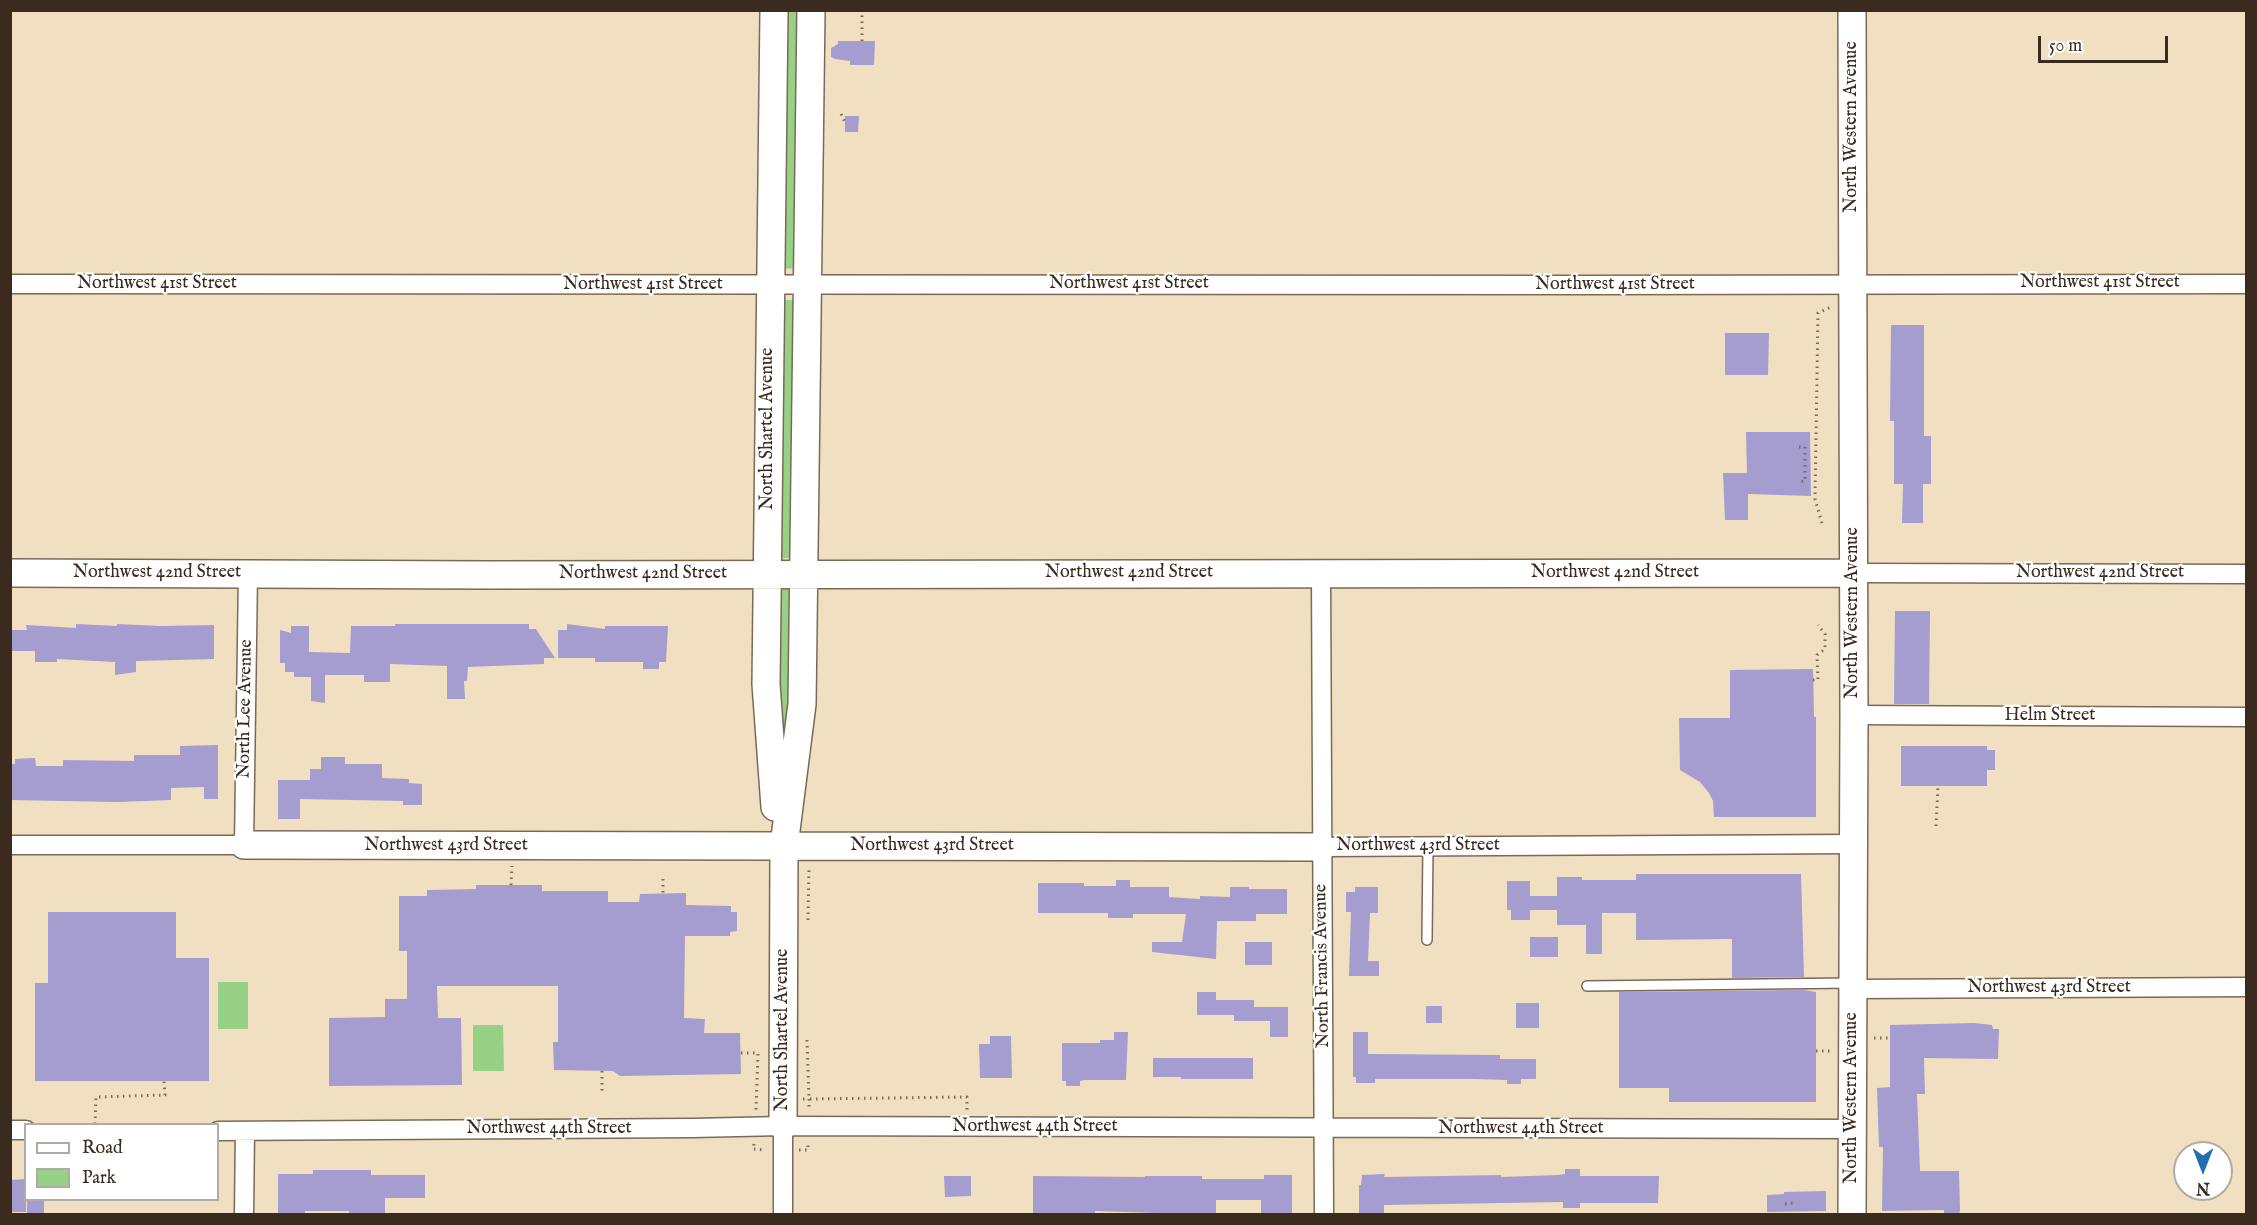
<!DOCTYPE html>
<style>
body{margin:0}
#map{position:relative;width:2257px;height:1225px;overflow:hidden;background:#f1dfc1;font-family:"IM FELL English",serif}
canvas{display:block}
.frame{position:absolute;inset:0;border:12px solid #3b2a1e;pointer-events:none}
.legend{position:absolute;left:24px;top:1123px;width:195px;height:78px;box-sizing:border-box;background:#fff;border:2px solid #b1aaa5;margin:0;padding:8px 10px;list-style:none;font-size:18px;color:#3b2a1e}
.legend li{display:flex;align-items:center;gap:12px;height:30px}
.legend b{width:30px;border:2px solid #b1aaa5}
.north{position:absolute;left:2173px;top:1141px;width:60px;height:60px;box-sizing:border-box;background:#fff;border:2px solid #b1aaa5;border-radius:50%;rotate:180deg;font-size:16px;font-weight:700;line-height:24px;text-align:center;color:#3b2a1e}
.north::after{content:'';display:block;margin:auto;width:21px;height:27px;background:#1f6fb2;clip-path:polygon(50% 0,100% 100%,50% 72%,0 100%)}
.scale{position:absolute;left:2038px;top:36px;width:130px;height:27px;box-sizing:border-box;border:3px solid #3b2a1e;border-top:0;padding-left:8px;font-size:18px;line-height:21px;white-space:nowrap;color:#3b2a1e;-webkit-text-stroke:4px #fff;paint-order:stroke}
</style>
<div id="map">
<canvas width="2257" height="1225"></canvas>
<div class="frame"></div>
<ul class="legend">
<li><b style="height:8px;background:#fff"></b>Road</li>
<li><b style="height:16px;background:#97d185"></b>Park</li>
</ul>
<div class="north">N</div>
<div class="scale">50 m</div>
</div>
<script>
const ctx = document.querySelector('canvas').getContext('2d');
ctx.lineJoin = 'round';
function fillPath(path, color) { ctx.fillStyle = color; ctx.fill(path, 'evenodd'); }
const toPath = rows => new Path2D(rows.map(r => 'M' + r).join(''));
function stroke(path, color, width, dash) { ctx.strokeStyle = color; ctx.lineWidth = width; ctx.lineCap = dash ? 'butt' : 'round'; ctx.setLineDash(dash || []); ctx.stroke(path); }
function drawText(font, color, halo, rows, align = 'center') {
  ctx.font = font + ' "IM FELL English",serif'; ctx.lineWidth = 4.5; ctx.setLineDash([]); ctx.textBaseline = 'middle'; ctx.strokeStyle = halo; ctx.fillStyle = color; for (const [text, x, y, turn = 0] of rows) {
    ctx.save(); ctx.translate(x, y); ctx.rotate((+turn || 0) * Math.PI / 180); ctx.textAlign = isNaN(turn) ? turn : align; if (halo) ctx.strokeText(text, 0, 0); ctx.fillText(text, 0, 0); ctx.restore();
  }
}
fillPath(toPath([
 [783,11,802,11,799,268,780,269],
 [780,300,799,300,795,557,779,559],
 [776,588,792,589,794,709,783,742,776,709],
 [218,982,248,982,248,1029,218,1029],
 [473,1025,503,1025,504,1071,473,1071]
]), '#97d185');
fillPath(toPath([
 [838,41,875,41,874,65,850,65,850,61,835,59,831,57,831,48,838,44],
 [845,116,859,116,858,132,845,132],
 [1891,325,1924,325,1924,436,1931,436,1931,484,1923,484,1923,523,1902,523,1903,484,1894,484,1894,421,1890,421],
 [1725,333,1769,333,1768,375,1725,375],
 [1746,432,1810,432,1811,496,1748,494,1748,520,1725,520,1723,473,1747,473],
 [1895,611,1930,611,1929,704,1894,704],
 [76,624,117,626,117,624,160,626,214,625,214,659,136,661,136,672,115,675,115,662,57,659,57,662,35,662,35,651,10,651,10,630,27,630,26,625,76,628],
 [395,624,529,624,529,629,536,629,555,658,544,658,544,664,468,667,467,681,464,681,465,699,447,699,447,666,390,664,390,682,364,682,364,675,325,675,325,703,311,701,311,677,294,677,294,672,285,672,285,663,280,663,280,630,291,633,291,626,309,626,309,652,350,653,351,626,395,626],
 [567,624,605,629,605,626,668,626,666,662,659,662,659,669,643,669,643,662,595,662,595,658,558,658,558,630,567,630],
 [1813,669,1814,717,1816,717,1816,817,1714,817,1713,801,1709,793,1700,782,1680,770,1679,718,1730,718,1730,670],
 [218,745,218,799,204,799,204,787,171,788,171,800,118,802,10,800,10,764,15,764,15,759,35,758,36,766,63,766,63,760,134,761,134,755,180,755,180,746],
 [1901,746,1987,746,1987,750,1995,750,1995,770,1987,770,1987,786,1901,786],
 [321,757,345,757,345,764,382,764,382,778,409,779,409,783,422,784,422,805,403,805,403,801,300,799,300,819,278,819,278,780,310,780,310,769,321,769],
 [1636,874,1801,874,1804,977,1732,978,1732,939,1636,940,1636,913,1602,913,1602,954,1586,954,1586,925,1557,925,1557,910,1530,910,1530,920,1511,920,1511,910,1507,910,1507,881,1530,881,1530,896,1557,896,1557,877,1582,877,1582,880,1636,880],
 [1116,880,1130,880,1130,887,1169,887,1169,897,1200,899,1200,896,1230,897,1230,887,1249,887,1249,889,1287,889,1287,914,1256,914,1256,921,1217,921,1216,959,1152,952,1152,942,1182,942,1186,914,1133,914,1133,918,1108,918,1108,913,1038,913,1038,883,1084,883,1084,886,1116,886],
 [476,885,542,885,542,891,608,891,608,902,639,902,640,894,686,893,686,905,731,906,731,912,737,912,737,931,730,932,730,936,685,936,684,1018,705,1019,704,1033,740,1033,741,1074,620,1076,613,1071,554,1070,553,1042,558,1042,558,986,437,986,438,1018,461,1018,462,1085,329,1086,329,1018,385,1017,385,999,407,999,407,951,399,951,399,896,427,896,427,890,476,889],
 [1355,887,1378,887,1378,913,1370,913,1368,961,1379,961,1379,976,1349,976,1351,912,1346,912,1346,892,1355,892],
 [48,912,176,912,176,958,209,958,209,1081,35,1081,35,983,48,983],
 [1530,937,1558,937,1558,957,1530,957],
 [1245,942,1272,942,1272,965,1245,965],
 [1804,990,1816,992,1816,1102,1669,1102,1669,1088,1619,1088,1619,992],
 [1197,992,1216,992,1216,1000,1254,1000,1254,1007,1288,1007,1288,1037,1270,1037,1270,1021,1234,1021,1234,1015,1197,1015],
 [1516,1003,1539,1003,1539,1028,1516,1028],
 [1426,1006,1442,1006,1442,1023,1426,1023],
 [1974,1023,1992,1025,1993,1029,1999,1029,1998,1059,1924,1058,1925,1094,1917,1094,1920,1171,1959,1171,1960,1211,1958,1215,1944,1215,1944,1210,1882,1211,1883,1147,1879,1147,1877,1088,1890,1087,1890,1025],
 [1114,1032,1128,1032,1126,1080,1085,1080,1080,1081,1080,1086,1066,1086,1066,1081,1062,1081,1062,1043,1100,1043,1100,1040,1114,1040],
 [1353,1032,1368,1032,1368,1054,1500,1055,1500,1059,1536,1059,1536,1079,1521,1079,1521,1084,1507,1084,1507,1080,1475,1079,1375,1079,1375,1083,1356,1083,1356,1077,1353,1077],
 [990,1036,1011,1036,1012,1078,980,1078,979,1044,990,1044],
 [1153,1058,1253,1058,1253,1079,1181,1079,1181,1077,1153,1077],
 [1565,1169,1580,1169,1580,1176,1659,1176,1658,1203,1580,1203,1580,1208,1563,1208,1563,1202,1384,1205,1384,1213,1359,1214,1359,1185,1361,1185,1362,1175,1385,1174,1384,1177,1501,1175,1501,1177,1559,1175,1565,1174],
 [313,1170,371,1170,371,1175,425,1175,425,1198,385,1198,385,1215,349,1215,349,1211,305,1211,305,1215,278,1215,278,1174,313,1174],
 [1264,1175,1292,1175,1292,1215,1261,1214,1261,1200,1216,1200,1216,1215,1095,1211,1095,1215,1033,1215,1033,1176,1145,1177,1145,1176,1202,1176,1202,1179,1264,1179],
 [944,1176,971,1176,971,1196,945,1197],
 [26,1179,26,1212,10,1212,10,1180],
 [1826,1191,1826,1211,1767,1212,1767,1195,1784,1194,1784,1192],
 [27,1200,44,1200,44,1215,27,1215]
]), '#a59dd0');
const lane = toPath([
 [1427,940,1428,846],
 [1587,986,1852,983]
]);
const street = toPath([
 [10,284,1581,285,2246,284],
 [1321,573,1324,1214],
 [1853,573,2246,574],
 [1854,715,2246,717],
 [10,845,244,845,248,573],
 [1322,847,1853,844],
 [1852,989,2246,987],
 [10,1130,26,1130],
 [218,1131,692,1128,783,1126,1852,1129],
 [244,1214,245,1131],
 [783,1214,783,1126]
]);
const secondary = toPath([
 [774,10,766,684,775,807],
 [1852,10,1854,715,1852,1214],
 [10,573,489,575,1853,573],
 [244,845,1322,847],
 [783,1126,784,846,802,704,811,10]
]);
stroke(lane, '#7b6957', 12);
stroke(street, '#7b6957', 21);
stroke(secondary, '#7b6957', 30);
stroke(toPath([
 [862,41,862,10],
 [841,114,845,122],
 [1799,447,1805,447,1805,481,1799,482],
 [1822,523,1815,499,1818,313,1831,307],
 [1813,680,1818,680,1817,655,1825,649,1825,634,1818,625],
 [1936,826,1938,786],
 [663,879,663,893],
 [511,885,512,866],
 [808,920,809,867],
 [1874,1038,1890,1038],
 [807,1040,809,1099,967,1097,967,1110],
 [1816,1051,1832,1051],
 [741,1053,758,1053,756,1111],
 [602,1071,602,1091],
 [803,1099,809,1099,809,1111],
 [95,1124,96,1097,165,1095,164,1081],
 [754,1144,753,1149,765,1150],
 [799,1150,808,1150,808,1144],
 [1785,1204,1796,1203]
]), '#7b6957', 3, [1.5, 4.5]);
stroke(lane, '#fff', 9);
stroke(street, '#fff', 18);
stroke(secondary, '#fff', 27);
drawText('18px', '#3b2a1e', '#fff', [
 ["North Western Avenue",1852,127,-90],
 ["Northwest 41st Street",2100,283],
 ["Northwest 41st Street",157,284],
 ["Northwest 41st Street",1129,284],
 ["Northwest 41st Street",643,285],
 ["Northwest 41st Street",1615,285],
 ["North Shartel Avenue",768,429,-90],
 ["Northwest 42nd Street",157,573],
 ["Northwest 42nd Street",1129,573],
 ["Northwest 42nd Street",1615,573],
 ["Northwest 42nd Street",2100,573],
 ["Northwest 42nd Street",643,574],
 ["North Western Avenue",1853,613,-90],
 ["North Lee Avenue",246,709,-89],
 ["Helm Street",2050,716],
 ["Northwest 43rd Street",446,846],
 ["Northwest 43rd Street",932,846],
 ["Northwest 43rd Street",1418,846],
 ["North Francis Avenue",1323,966,-91],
 ["Northwest 43rd Street",2049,988],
 ["North Shartel Avenue",783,1030,-90],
 ["North Western Avenue",1852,1098,-90],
 ["Northwest 44th Street",1035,1127],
 ["Northwest 44th Street",549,1129],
 ["Northwest 44th Street",1521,1129]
]);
</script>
